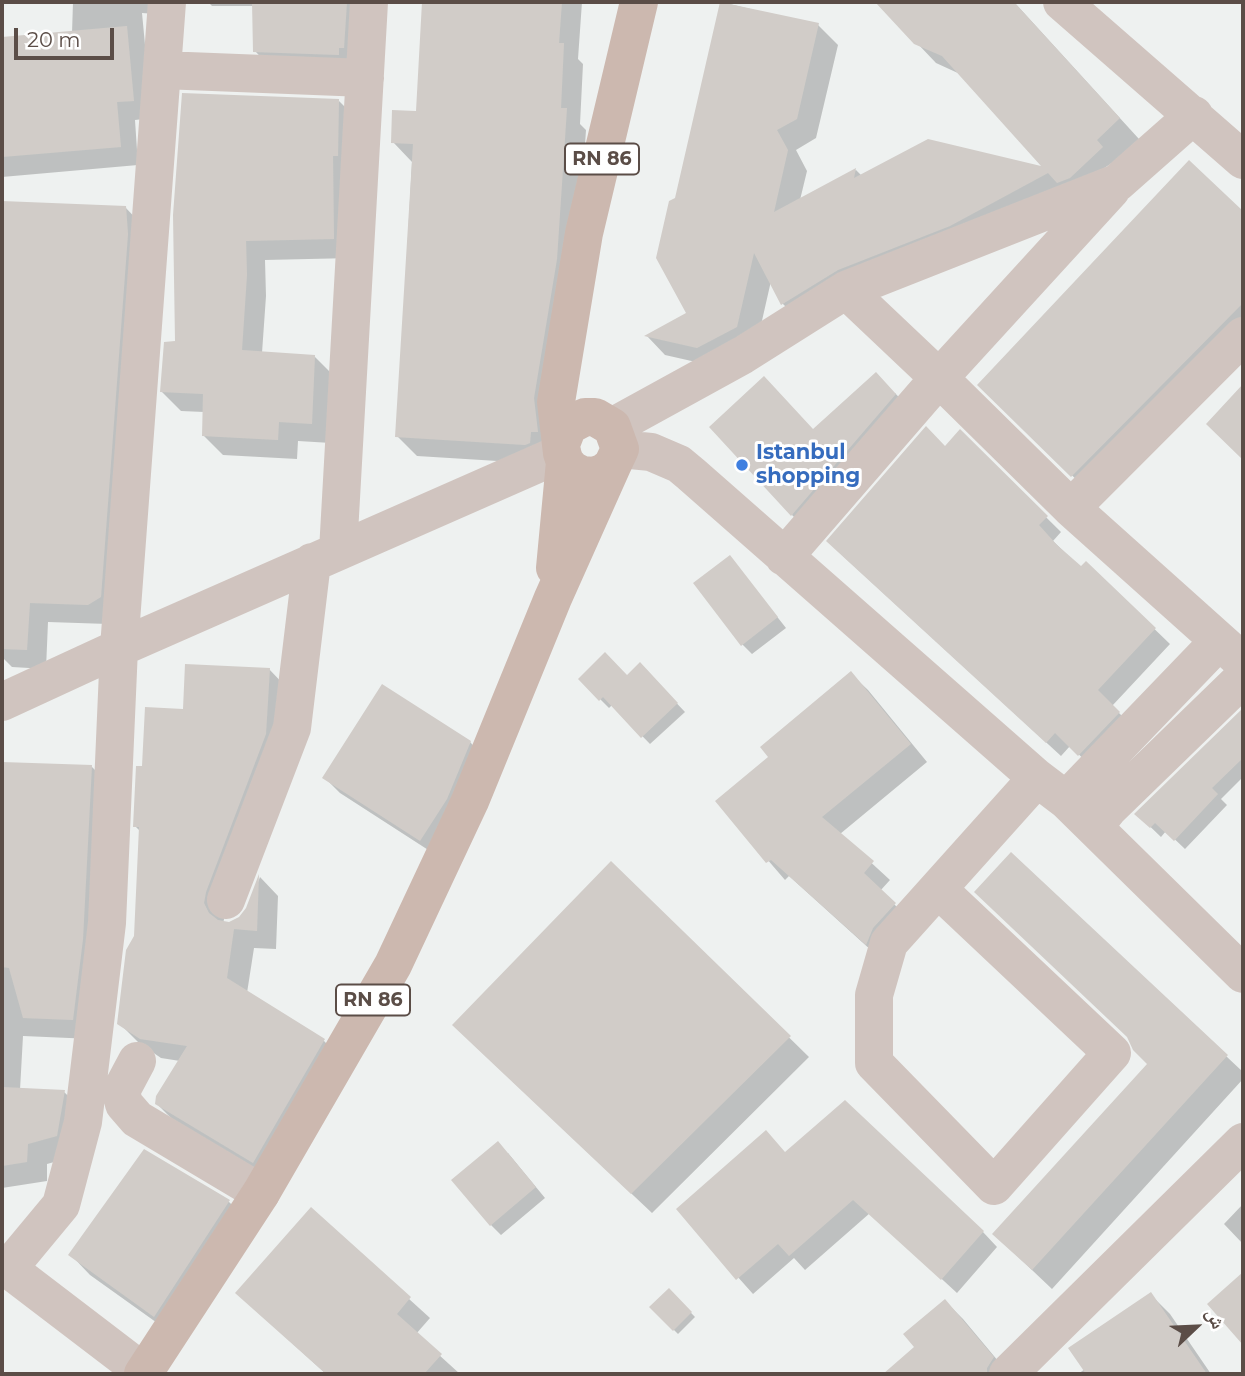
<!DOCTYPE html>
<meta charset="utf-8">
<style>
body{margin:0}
#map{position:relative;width:1245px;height:1376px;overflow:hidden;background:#eef1f0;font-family:Montserrat,"Noto Naskh Arabic",sans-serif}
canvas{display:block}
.frame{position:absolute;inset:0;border:4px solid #5b4d47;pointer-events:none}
.north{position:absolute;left:1161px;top:1292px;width:70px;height:70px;-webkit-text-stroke:5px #fff;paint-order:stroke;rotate:67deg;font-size:19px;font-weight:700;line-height:28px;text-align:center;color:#5b4d47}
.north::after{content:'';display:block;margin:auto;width:24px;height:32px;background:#5b4d47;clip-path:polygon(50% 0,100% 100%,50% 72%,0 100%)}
.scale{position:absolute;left:14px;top:28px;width:100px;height:32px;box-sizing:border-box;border:4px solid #5b4d47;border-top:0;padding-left:9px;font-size:21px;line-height:24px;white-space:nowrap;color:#5b4d47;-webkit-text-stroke:5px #fff;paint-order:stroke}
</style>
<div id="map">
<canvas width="1245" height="1376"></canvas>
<div class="frame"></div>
<div class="north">ش</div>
<div class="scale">20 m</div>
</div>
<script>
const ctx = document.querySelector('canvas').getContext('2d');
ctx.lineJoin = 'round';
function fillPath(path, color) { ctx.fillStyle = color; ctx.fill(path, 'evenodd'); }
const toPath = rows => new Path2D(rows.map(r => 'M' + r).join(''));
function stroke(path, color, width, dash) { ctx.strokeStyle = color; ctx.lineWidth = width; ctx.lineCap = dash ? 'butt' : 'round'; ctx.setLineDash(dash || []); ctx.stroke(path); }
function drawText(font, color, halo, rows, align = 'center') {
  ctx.font = font + ' Montserrat,sans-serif'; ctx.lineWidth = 6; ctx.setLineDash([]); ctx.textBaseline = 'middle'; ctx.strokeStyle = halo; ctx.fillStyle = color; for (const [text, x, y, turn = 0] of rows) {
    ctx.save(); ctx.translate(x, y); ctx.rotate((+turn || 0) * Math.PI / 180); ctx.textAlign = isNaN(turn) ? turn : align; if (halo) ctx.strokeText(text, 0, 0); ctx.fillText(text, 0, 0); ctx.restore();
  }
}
fillPath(toPath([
 [73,2,157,2,156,14,142,13,152,118,135,120,138,165,2,177,2,39,72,33],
 [208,2,381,2,364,67,274,71,255,51,254,6,212,6],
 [424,2,582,2,578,59,583,64,580,124,586,130,576,280,546,464,417,456,397,436,412,162,393,142,417,113],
 [721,2,818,25,838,45,816,138,796,150,807,171,800,200,856,170,862,176,1047,169,960,74,936,63,878,2,1014,2,1139,139,1115,161,1068,192,802,323,783,304,771,281,756,347,718,367,665,355,647,336,689,314,676,199],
 [339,101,358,120,353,258,265,260,266,296,262,353,314,356,334,376,331,443,298,441,297,459,223,455,203,435,204,412,181,411,162,392,176,343],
 [1189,163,1243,213,1243,343,1092,495,980,385],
 [2,203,125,207,144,227,108,624,48,622,46,669,12,667,2,657],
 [895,393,915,415,811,534,792,515,814,431],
 [960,432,1061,532,1053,541,1081,568,1086,563,1170,644,1112,706,1134,728,1094,769,1070,746,1061,756,843,556],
 [730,557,786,628,752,654,742,644],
 [269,669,288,689,223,923,229,923,240,919,248,909,260,877,278,896,276,949,254,948,247,993,324,1041,343,1060,273,1181,177,1124,157,1104,180,1061,161,1058,139,1043,119,1023,136,937,141,832,135,826,144,768,185,711],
 [648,673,685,712,650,744,612,705,609,708,580,679,627,677],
 [850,673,868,690,927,762,840,834,890,880,880,891,912,921,883,961,789,876,785,880,717,801,771,757],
 [1243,711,1243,777,1221,799,1227,805,1185,849,1166,831,1161,837,1137,814],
 [470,742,485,758,436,855,340,793,325,778],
 [2,763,91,766,111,786,92,1039,23,1036,20,1090,64,1092,84,1111,76,1156,47,1164,47,1181,2,1188],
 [1011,854,1243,1072,1243,1079,1052,1289,994,1234,1149,1064,1129,1038],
 [611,863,809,1057,652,1213,474,1045],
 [144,1151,229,1202,249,1221,174,1335,90,1275,71,1255],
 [508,1153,545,1198,501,1235,491,1225],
 [786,1154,983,1232,997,1247,957,1293,870,1213,805,1270,794,1258,753,1294,678,1210],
 [1243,1204,1243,1244,1224,1224],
 [311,1210,430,1318,416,1334,460,1374,326,1374,237,1293],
 [669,1290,695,1317,678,1334,651,1307],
 [1150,1294,1170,1314,1211,1374,1078,1374,1085,1369],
 [945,1301,963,1319,1009,1374,886,1374,917,1348]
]), '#0003');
fillPath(toPath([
 [252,2,347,2,344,48,339,48,339,55,253,52],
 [422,2,562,2,559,43,564,43,561,108,567,108,557,259,534,398,538,432,531,432,530,443,525,445,395,437,413,144,391,143,392,110,416,111],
 [720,2,819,23,797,119,777,130,788,150,774,212,856,168,854,178,928,139,1041,166,942,56,914,44,875,2,1014,2,1120,118,1097,140,1103,147,1070,178,1057,183,1048,173,950,226,838,270,781,305,754,253,737,327,697,348,644,336,686,313,656,258,669,201,675,198],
 [127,26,134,101,117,102,121,147,2,157,2,37],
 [182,93,339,99,338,156,333,156,334,239,246,241,247,275,242,350,315,355,312,424,279,422,278,440,202,436,203,394,160,392,164,342,175,341,173,215],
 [1189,160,1243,211,1243,303,1071,477,977,385],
 [2,201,126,206,128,234,101,597,88,605,30,603,27,650,2,649],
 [876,372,896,394,791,516,709,427,764,376,813,429],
 [1243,384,1243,460,1206,424],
 [926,426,945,446,960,429,1048,516,1039,525,1057,545,1081,566,1086,561,1156,628,1098,690,1120,712,1078,756,1055,733,1046,743,826,541],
 [730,555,778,617,741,646,693,583],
 [605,652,627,675,640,662,678,703,641,738,603,697,599,701,578,679],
 [185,664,270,668,266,734,206,892,204,903,209,913,218,920,229,922,239,917,246,908,259,874,257,931,234,929,227,978,325,1039,253,1163,155,1104,156,1096,187,1046,140,1039,117,1024,126,950,134,936,139,827,133,827,136,766,142,766,145,707,183,709],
 [851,671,911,744,822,817,874,861,864,873,896,903,873,928,866,945,771,860,766,863,715,801,768,757,760,747],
 [382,684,471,741,447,799,420,841,322,778],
 [1243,708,1243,758,1212,788,1218,794,1174,841,1155,823,1150,828,1134,814],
 [2,762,92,765,83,939,73,1020,23,1018,9,968,2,967],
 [1011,852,1228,1055,1032,1270,992,1234,1147,1064,1133,1050,1127,1037,974,892],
 [611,861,791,1036,631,1194,452,1025],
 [2,1087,65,1090,57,1136,28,1144,27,1162,2,1166],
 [845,1100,984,1231,941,1280,853,1200,789,1256,778,1244,736,1280,676,1209,766,1130,785,1152],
 [498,1141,536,1187,490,1226,451,1180],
 [144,1149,230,1200,154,1317,68,1255],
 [311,1207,411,1297,397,1314,442,1354,424,1374,326,1374,235,1293],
 [1243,1272,1243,1345,1207,1304],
 [669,1288,692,1312,673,1331,649,1307],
 [1151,1292,1207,1374,1086,1374,1068,1348],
 [945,1299,994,1357,987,1368,987,1374,883,1374,914,1347,903,1334]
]), '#d1ccc8');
stroke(toPath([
 [1062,2,1243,160],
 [162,70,365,78],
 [846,290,939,378,1071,508,1243,662],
 [612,427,743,355,846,290,1117,183,1194,115],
 [620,449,651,452,679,464,691,474,1037,778,1066,800,1243,974],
 [1071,508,1243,336],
 [338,551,369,2],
 [784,557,939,378,1111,190],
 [2,702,119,648,562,453],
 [1066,800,1219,641],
 [1094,827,1109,808,1243,678],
 [938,889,1112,1053,994,1186,874,1063,874,995,889,943,1037,778],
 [226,900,292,728,312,562],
 [137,1061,121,1091,124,1104,137,1119,261,1193],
 [2,1264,146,1374],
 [8,1269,61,1205,83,1122,107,923,119,648,167,2],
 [1008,1374,1243,1142]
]), '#d0c4bf', 38);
stroke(toPath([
 [561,444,568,426,585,417,595,417,612,427,620,449,612,466,603,473,593,476,582,475,572,470,565,462,562,453,556,402,584,233,639,2],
 [555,568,565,462],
 [143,1374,261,1193,393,965,470,801,553,598,612,466]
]), '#ccb8af', 38);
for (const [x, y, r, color] of [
 [742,465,7,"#3f7fe0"]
]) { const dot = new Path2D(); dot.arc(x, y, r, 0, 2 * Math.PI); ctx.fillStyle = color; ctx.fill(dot); stroke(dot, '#fff', 2.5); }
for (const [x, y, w] of [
 [602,159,74],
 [373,1000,74]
]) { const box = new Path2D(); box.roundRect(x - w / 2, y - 15.5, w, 31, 5); ctx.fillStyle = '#fff'; ctx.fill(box); stroke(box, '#5b4d47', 2); }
drawText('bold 19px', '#5b4d47', null, [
 ["RN 86",602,159],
 ["RN 86",373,1000]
]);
drawText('bold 21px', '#366cbe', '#fff', [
 ["Istanbul",756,453],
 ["shopping",756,477]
], 'left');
</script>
